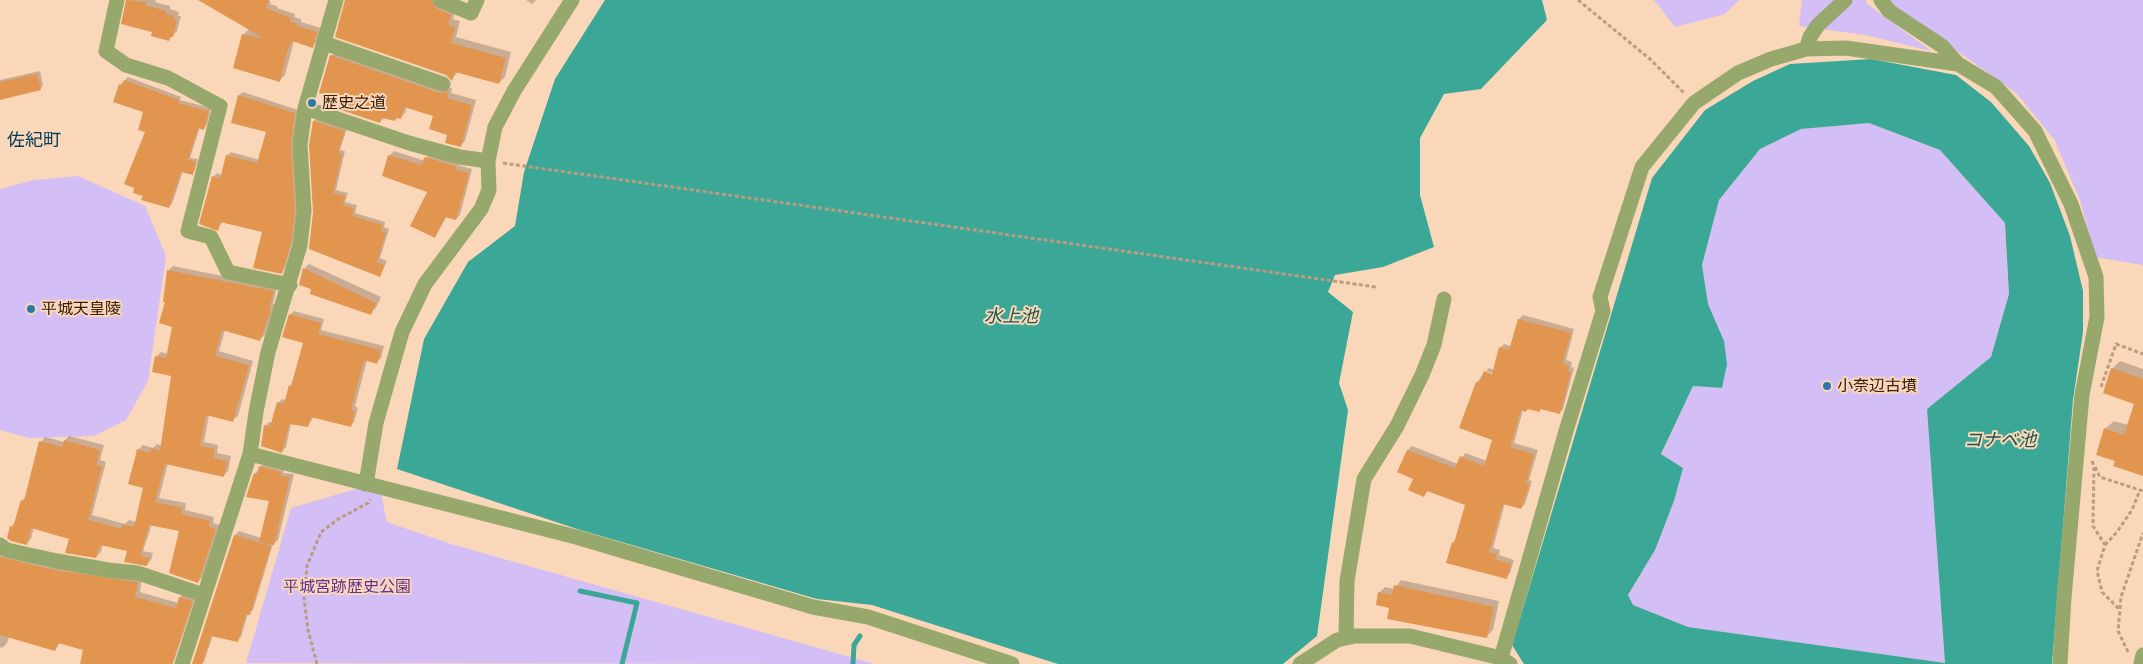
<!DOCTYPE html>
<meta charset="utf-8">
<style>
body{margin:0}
canvas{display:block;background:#fbd7b9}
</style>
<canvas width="2143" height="664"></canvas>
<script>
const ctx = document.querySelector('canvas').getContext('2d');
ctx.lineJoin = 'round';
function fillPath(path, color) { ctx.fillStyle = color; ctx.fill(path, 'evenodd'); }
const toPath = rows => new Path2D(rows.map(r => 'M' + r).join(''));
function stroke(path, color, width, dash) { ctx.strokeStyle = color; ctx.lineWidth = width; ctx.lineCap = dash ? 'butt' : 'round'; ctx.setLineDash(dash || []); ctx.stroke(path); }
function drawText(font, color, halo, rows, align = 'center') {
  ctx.font = font + ' Cabin,"Noto Sans JP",sans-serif'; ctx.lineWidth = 4; ctx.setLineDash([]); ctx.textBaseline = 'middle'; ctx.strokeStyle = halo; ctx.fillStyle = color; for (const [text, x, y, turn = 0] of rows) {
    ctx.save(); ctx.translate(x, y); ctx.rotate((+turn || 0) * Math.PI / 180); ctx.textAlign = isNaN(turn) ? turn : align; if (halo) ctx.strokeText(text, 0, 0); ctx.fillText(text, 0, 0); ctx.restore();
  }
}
fillPath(toPath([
 [1654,0,1739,0,1725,14,1675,27],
 [1802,0,1866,0,1867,4,1931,51,1865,35,1799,26],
 [1886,0,2143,0,2143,265,2095,257,2080,200,2054,139,2016,93],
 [1869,123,1940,150,2005,223,2009,294,1991,357,1927,409,1945,663,1688,627,1633,605,1628,596,1655,550,1674,501,1683,468,1661,455,1693,386,1722,388,1724,341,1708,304,1702,265,1719,200,1760,149,1801,129],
 [78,176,145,206,166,256,148,381,126,420,94,436,29,438,0,430,0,189,34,180],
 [359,488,381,494,387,522,451,544,875,664,246,663,291,508]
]), '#d3bff5');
fillPath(toPath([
 [605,0,1542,0,1547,20,1481,89,1444,94,1420,138,1420,195,1434,247,1383,267,1335,275,1328,292,1353,312,1339,383,1348,410,1317,636,1283,664,1058,664,872,605,817,599,577,529,397,469,424,339,468,262,515,226,524,172,555,79],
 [1871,59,1956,75,1991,102,2029,146,2050,183,2070,236,2083,291,2083,332,2073,400,2052,664,1524,664,1512,645,1652,178,1705,110,1753,81,1790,64],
 [1869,123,1940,150,2005,223,2009,294,1991,357,1927,409,1945,663,1688,627,1633,605,1628,595,1655,550,1674,501,1683,468,1661,454,1693,386,1722,388,1727,364,1724,341,1708,304,1702,265,1719,200,1760,149,1801,129]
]), '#3ba797');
fillPath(toPath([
 [127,0,156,0,155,2,170,6,170,9,179,12,178,16,181,16,177,31,169,40,154,31,123,23],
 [213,0,268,0,271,2,270,4,277,6,277,8,295,14,294,17,301,19,301,22,321,28,317,42,312,46,294,41,285,75,280,80,243,35,250,28],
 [346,0,439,0,456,9,453,19,460,21,456,37,511,52,505,77,499,83,458,72,452,79],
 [526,0,536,0,532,4],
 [336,51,445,89,452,88,451,93,476,100,465,141,460,146,435,115,407,107,405,113,400,118,398,117,395,120,385,117,380,122,343,98,331,56],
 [40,71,43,86,40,89,0,99,0,80],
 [128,77,181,97,180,100,211,108,207,125,203,128,200,127,190,158,198,159,195,170,192,173,183,171,172,204,169,207,147,132,145,111,120,85],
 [243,92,298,110,298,206,294,238,285,268,281,272,264,231,223,221,218,229,213,177,217,173,222,175,227,156,231,152,260,160,268,131,239,95],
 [317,118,347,128,340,150,345,151,336,190,348,193,345,202,357,205,355,213,385,222,384,227,389,229,380,258,387,261,379,276,315,212,311,145,314,121],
 [394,151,425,161,429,154,459,162,458,165,472,169,460,215,456,219,447,216,435,237,429,191,383,175,390,155],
 [309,264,381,297,376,308,370,313,313,288,304,269],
 [173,266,277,287,273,304,275,305,265,335,260,339,225,330,219,351,253,361,238,416,233,420,209,415,204,442,218,445,217,453,231,456,228,471,223,476,168,463,159,498,186,503,185,510,214,517,213,523,220,525,203,577,198,582,181,530,152,524,143,551,153,553,151,560,146,565,128,550,103,544,101,552,96,557,70,538,34,527,31,539,27,543,11,527,16,522,22,501,26,496,41,442,45,437,64,442,69,436,104,445,100,460,106,462,92,515,125,524,129,520,136,522,144,487,138,450,143,445,153,448,157,444,162,446,172,375,156,357,161,352,168,354,174,326,167,301,164,301,169,270],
 [294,311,324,319,321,330,384,346,381,358,377,362,367,360,355,406,358,408,354,422,350,426,314,416,308,426,291,423,286,447,282,451,265,426,269,422,273,423,278,403,282,399,286,400,290,386,293,382,304,342,290,315],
 [1523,315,1574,329,1566,360,1572,362,1571,367,1574,368,1563,409,1559,413,1542,408,1539,411,1529,408,1526,411,1523,410,1514,443,1538,450,1529,480,1532,481,1525,504,1521,508,1505,503,1493,548,1500,550,1499,555,1514,560,1510,573,1506,577,1453,543,1457,539,1467,504,1428,491,1424,495,1415,478,1408,450,1412,446,1458,464,1465,453,1487,461,1494,439,1461,427,1477,382,1485,372,1498,377,1498,375,1486,371,1489,368,1494,370,1500,348,1504,344,1511,346,1519,319],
 [2120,361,2143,369,2143,474,2116,460,2105,429,2114,421,2128,425,2136,403,2112,369],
 [264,463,284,469,283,473,294,474,278,540,273,544,253,610,248,613,241,637,237,641,213,635,204,662,202,664,195,664,235,535,239,531,261,538,270,500,255,474],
 [0,549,142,578,140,592,178,603,180,597,185,592,196,596,173,664,81,664,85,649,60,643,55,650,9,637,7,643,2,648,0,647],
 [1401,580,1499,601,1493,630,1487,636,1391,607,1379,593,1385,587,1394,589]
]), '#0003');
stroke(toPath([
 [580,591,637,603,622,664],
 [853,664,854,645,860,636]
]), '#3ba797', 5);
fillPath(toPath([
 [126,0,146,2,145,5,166,11,166,14,175,16,174,20,177,21,173,37,170,37,169,41,151,36,152,32,121,24],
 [198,0,269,0,266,8,291,18,290,21,297,24,297,26,317,32,313,48,292,41,287,52,280,82,233,68,242,34,265,39],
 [345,0,431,0,436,8,451,15,448,25,455,27,451,43,506,58,499,84,455,72,452,81,446,75,335,37],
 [330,55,440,93,448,91,447,98,472,105,461,147,445,143,447,135,429,129,433,116,404,107,401,119,396,118,395,121,382,118,380,123,338,109,342,99,319,93],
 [37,74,41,90,0,100,0,82],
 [124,80,179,100,178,103,209,111,204,130,198,128,188,160,196,162,193,175,181,172,169,208,141,200,143,196,133,193,134,188,124,184,145,132,138,130,143,112,113,102,119,84,122,85],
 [238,95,295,113,291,145,295,211,291,243,282,274,253,268,262,232,220,222,218,231,199,224,212,176,220,179,226,155,257,163,266,132,231,123],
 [313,121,345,131,338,153,342,154,333,193,345,196,343,205,354,208,352,216,383,225,381,231,386,232,377,262,385,265,380,277,309,249,313,212,309,145],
 [388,155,422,165,424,157,456,166,455,169,469,173,456,220,445,217,435,238,410,226,427,192,382,176],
 [303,268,376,303,371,315,310,294,311,289,299,285],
 [167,270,274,291,269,309,271,309,260,341,222,330,215,356,249,365,233,422,206,415,200,446,215,449,213,458,227,461,224,477,165,464,155,502,182,508,181,514,210,521,209,527,216,529,198,583,169,573,179,531,149,525,140,556,149,558,147,566,124,562,127,551,100,545,96,558,65,553,69,539,31,528,27,545,11,541,7,538,10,526,13,527,21,500,24,501,39,441,62,447,64,440,100,450,96,465,102,466,88,520,122,529,123,524,134,527,143,488,128,484,135,458,137,449,150,453,151,448,160,451,171,376,152,372,155,356,166,358,172,327,159,323,165,302,163,302],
 [289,314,321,323,318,334,381,350,377,364,364,360,351,410,355,411,351,427,311,417,308,427,289,424,282,453,261,446,264,425,270,427,277,402,284,404,289,385,291,386,303,343,282,337],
 [1518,319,1571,333,1562,364,1569,366,1568,371,1571,372,1560,414,1540,409,1540,412,1527,409,1526,412,1521,410,1510,447,1534,454,1526,484,1529,485,1521,509,1503,504,1489,552,1497,554,1495,559,1511,564,1507,579,1446,563,1452,542,1454,543,1465,505,1427,491,1424,497,1408,490,1413,479,1397,472,1407,450,1455,468,1460,456,1484,466,1492,440,1459,428,1476,382,1479,383,1484,371,1492,374,1499,347,1509,350],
 [2111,368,2143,379,2143,476,2113,466,2115,461,2096,455,2104,428,2124,435,2134,404,2103,393],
 [259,466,278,471,281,473,280,476,290,477,274,545,259,542,269,501,246,497,254,473,257,474],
 [234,535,271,546,250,615,246,614,238,642,211,636,202,664,192,664],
 [0,557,55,570,136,582,138,583,135,597,176,608,179,597,193,601,172,664,80,664,83,650,58,643,55,651,0,635],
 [1394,585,1494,607,1487,638,1387,619,1389,608,1376,605,1378,592,1392,595]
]), '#e1954f');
stroke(toPath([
 [1578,0,1651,60,1685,94],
 [503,163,1376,287],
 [2101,387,2116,344,2143,354],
 [2092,461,2094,466,2093,526,2105,545,2097,571,2102,592,2120,610],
 [2095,467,2100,477,2143,491],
 [2105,545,2117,532,2132,510,2140,490],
 [2128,652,2118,631,2121,597,2143,533],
 [317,664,308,630,304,598,307,566,321,532,340,518,368,503,370,499]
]), '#bb9c81', 3, [4, 2.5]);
stroke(toPath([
 [117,0,106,51,126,65,168,78,220,106,188,231,211,237,228,272,290,285],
 [440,0,471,13,477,0],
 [1881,0,1889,11,1942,46,1958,64,1996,87,2035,131,2071,204,2096,277,2097,317,2082,395,2064,598,2060,664],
 [324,43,443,84],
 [1806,49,1810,37,1818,25,1845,0],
 [305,108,409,143,460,157,488,161],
 [250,454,576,537,813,607,868,617,1012,664],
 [366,484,376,423,402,332,425,284,481,209,489,190,488,161,495,127,514,91,572,0],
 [0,545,7,550,57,561,108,570,138,573,204,595],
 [1346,638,1347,581,1364,479,1397,426,1422,375,1434,345,1444,299],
 [1501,658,1566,431,1603,311,1600,297,1642,167,1694,103,1738,73,1771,59,1806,49,1846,48,1958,64],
 [182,664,250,454,256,412,268,352,300,245,304,211,300,145,305,108,336,0],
 [1300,664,1337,640,1355,636,1410,636,1501,658,1510,664],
 [2141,664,2143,655]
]), '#97a86d', 15);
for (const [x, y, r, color] of [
 [312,103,5,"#2a77aa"],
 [31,309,5,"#2a77aa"],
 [1827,386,5,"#2a77aa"]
]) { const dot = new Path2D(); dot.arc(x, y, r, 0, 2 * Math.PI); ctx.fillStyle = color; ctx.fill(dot); stroke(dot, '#fbd7b9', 2); }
drawText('16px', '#36200b', '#fbd7b9', [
 ["歴史之道",322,103],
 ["平城天皇陵",41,309],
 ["小奈辺古墳",1837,386]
], 'left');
drawText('16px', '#5f3193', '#fbd7b9', [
 ["平城宮跡歴史公園",347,587]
]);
drawText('18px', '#003b5c', '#fbd7b9', [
 ["佐紀町",34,141]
]);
drawText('italic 18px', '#1a554d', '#fbd7b9', [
 ["水上池",1011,317],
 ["コナベ池",2000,441]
]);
</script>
